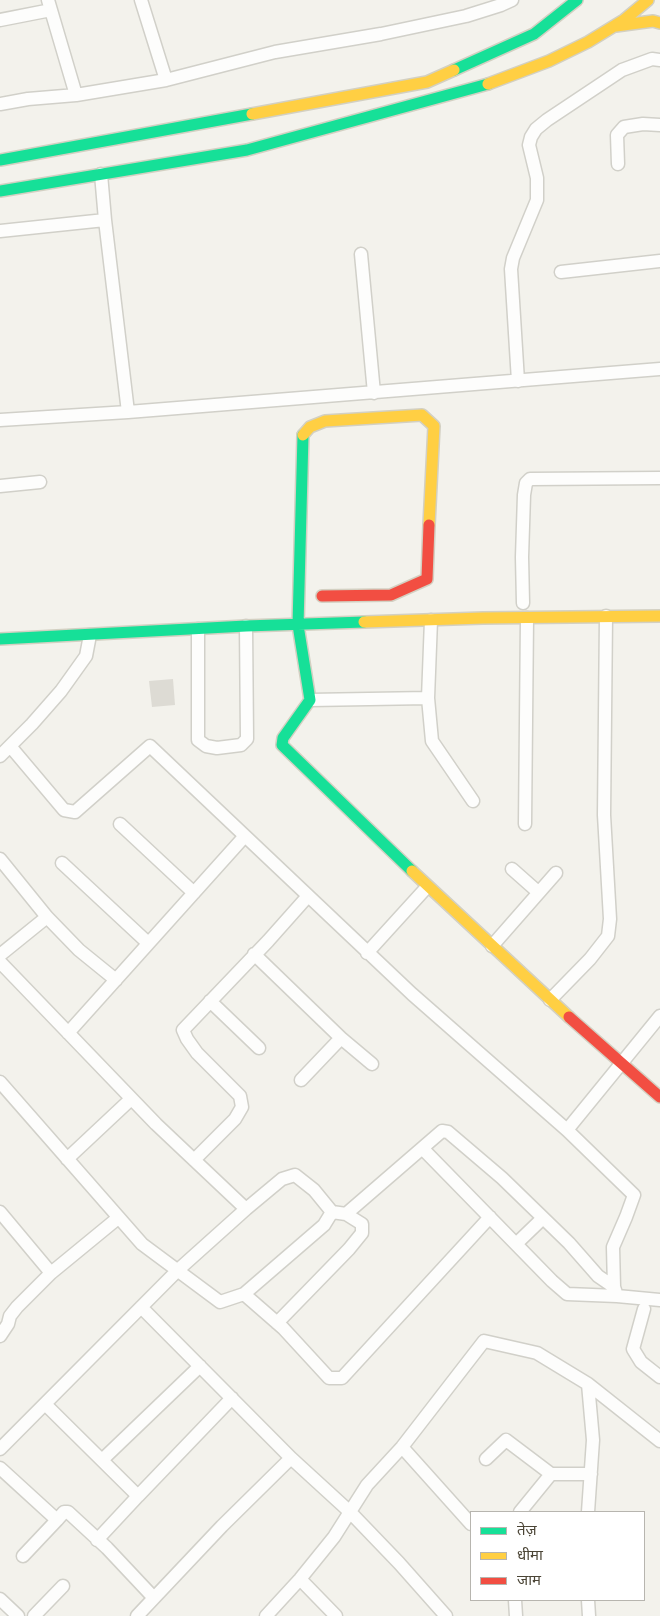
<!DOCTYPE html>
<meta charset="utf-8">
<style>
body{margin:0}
#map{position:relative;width:660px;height:1616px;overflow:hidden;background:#f3f2ec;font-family:Karla,"Noto Sans Devanagari",sans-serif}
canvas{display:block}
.legend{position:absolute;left:470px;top:1511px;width:175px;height:90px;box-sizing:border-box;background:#fff;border:1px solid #b7b5af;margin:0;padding:6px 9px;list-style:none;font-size:15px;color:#4b4536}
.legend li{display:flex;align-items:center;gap:10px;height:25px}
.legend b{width:25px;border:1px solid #b7b5af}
</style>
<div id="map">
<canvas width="660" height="1616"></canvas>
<ul class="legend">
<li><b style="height:6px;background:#16e098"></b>तेज़</li>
<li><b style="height:6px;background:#ffcf43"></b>धीमा</li>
<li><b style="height:6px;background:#f24e42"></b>जाम</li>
</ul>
</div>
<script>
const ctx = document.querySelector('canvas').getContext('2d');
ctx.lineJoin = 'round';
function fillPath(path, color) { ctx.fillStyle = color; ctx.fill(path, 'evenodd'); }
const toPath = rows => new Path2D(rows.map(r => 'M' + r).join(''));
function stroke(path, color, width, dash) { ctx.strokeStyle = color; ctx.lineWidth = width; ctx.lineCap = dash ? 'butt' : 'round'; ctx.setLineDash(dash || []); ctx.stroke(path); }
fillPath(toPath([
 [173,679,175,705,152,707,149,681]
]), '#dddbd4');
const street = toPath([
 [48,0,76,95],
 [141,0,166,80],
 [0,20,51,10],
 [0,104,28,99,76,95,166,80,275,52,381,34,466,16,501,5,512,0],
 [618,164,617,135,624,127,643,124,660,125],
 [101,174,105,220,128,412],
 [0,231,105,220],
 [361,254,374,393],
 [561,272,660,261],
 [518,381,511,269,513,258,537,200,537,178,529,145,531,137,536,129,547,120,622,70,652,59,660,60],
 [0,420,128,412,660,369],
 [0,486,40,482],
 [523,603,522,557,524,495,526,483,530,479,660,478],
 [431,620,428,698,432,741,473,801],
 [198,629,198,740,206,746,217,748,241,745,247,739,246,626],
 [310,700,428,698],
 [10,746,64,810,75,812,150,746,412,994,567,1130,634,1195,626,1217,613,1247,614,1287],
 [0,756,32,724,61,691,86,656,90,635],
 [120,824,194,893],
 [525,824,527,618],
 [0,859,47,917,79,950,116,980],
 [62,863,148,943],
 [512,869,538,892],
 [492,946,556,873],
 [367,953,427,887],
 [254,954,341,1038,301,1080],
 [0,955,47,917],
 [0,962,156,1124,246,1209],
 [550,1000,590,959,608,936,610,919,604,815,606,616],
 [210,1001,259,1048],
 [68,1033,244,837],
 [341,1038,372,1064],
 [0,1082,142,1244,220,1302,244,1294,324,1225,332,1212],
 [567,1130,660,1016],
 [423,1149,552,1281,567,1294,617,1296,660,1300],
 [67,1159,131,1099],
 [194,1160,235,1119,242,1107,240,1096,197,1053,187,1039,183,1030,268,941,308,896],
 [0,1212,51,1273,118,1218],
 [346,1214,442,1131,448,1132,502,1178,569,1243,598,1276,614,1287,617,1296],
 [516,1244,543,1218],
 [244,1294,283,1328,329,1378,342,1378,490,1217],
 [644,1309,633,1349,641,1362,660,1377],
 [0,1336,8,1324,10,1316,17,1307,51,1273],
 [45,1404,138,1496,97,1540],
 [402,1447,471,1524],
 [0,1449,178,1270,246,1209,282,1179,295,1175,314,1190,332,1212,346,1214,362,1224,362,1233,349,1249,277,1323],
 [291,1458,350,1512,399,1563,446,1616],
 [486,1459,506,1440,551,1474],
 [102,1460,200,1366],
 [0,1468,57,1520],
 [138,1496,232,1398],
 [520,1512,551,1474,591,1474],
 [588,1512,593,1440,588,1384],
 [23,1556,57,1520,64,1512,68,1512,107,1548,154,1598],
 [300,1579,336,1616],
 [0,1599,18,1616],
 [515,1600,516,1616],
 [588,1600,589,1616],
 [34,1616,63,1586],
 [137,1616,222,1526,291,1458,141,1307],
 [266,1616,300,1579,334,1537,367,1485,402,1447,484,1341,537,1353,588,1384,660,1441]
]);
const fast = toPath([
 [454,70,534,34,577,0],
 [0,160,252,114],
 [0,191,247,150,488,84],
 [303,435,298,625,310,700,283,738,282,745,412,871],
 [0,639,246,626,364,622]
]);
const slow = toPath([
 [616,26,653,21,660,23],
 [488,84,549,61,588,42,624,20,648,0],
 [252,114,427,82,454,70],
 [303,435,310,427,325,421,422,415,434,426,429,525],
 [364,622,483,618,660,616],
 [412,871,569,1017]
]);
const jam = toPath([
 [322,596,391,595,427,579,429,525],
 [569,1017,660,1097]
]);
stroke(street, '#d1d0c9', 15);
stroke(fast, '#d3d0c2', 14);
stroke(slow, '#d3d0c2', 14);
stroke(jam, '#d3d0c2', 14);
stroke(street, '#fdfdfc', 12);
stroke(fast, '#16e098', 11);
stroke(slow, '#ffcf43', 11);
stroke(jam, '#f24e42', 11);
</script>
